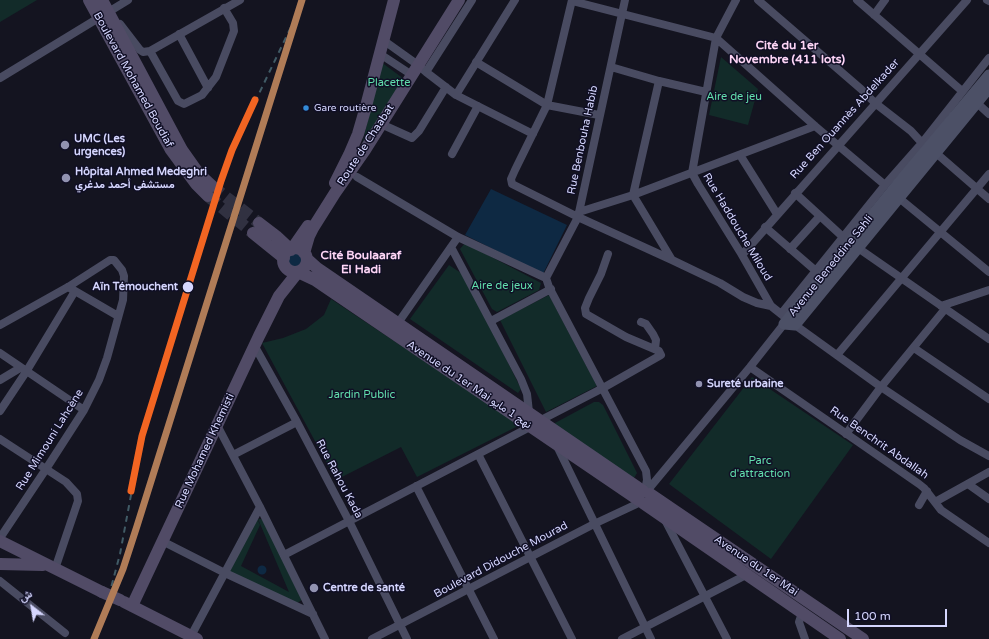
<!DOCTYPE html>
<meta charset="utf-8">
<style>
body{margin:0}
#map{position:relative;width:989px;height:639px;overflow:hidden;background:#141420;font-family:"Varela Round",Vazirmatn,sans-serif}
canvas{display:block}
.north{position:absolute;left:12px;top:587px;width:40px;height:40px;-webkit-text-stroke:3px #100f25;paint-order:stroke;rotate:329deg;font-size:11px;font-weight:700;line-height:16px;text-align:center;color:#d5d6fe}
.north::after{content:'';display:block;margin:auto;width:14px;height:18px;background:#d5d6fe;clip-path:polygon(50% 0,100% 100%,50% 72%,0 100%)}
.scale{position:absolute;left:847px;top:609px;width:100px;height:18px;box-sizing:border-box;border:2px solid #d5d6fe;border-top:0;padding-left:5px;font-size:12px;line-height:14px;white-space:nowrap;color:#d5d6fe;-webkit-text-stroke:3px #100f25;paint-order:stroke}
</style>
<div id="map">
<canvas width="989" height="639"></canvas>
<div class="north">ش</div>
<div class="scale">100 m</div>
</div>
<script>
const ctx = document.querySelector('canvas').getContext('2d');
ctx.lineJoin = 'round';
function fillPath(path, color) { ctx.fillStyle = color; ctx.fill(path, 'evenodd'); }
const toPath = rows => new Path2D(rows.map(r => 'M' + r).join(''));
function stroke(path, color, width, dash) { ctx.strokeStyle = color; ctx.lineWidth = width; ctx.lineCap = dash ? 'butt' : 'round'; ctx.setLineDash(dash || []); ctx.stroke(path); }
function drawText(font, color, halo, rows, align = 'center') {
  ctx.font = font + ' "Varela Round",Vazirmatn,sans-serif'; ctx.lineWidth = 3; ctx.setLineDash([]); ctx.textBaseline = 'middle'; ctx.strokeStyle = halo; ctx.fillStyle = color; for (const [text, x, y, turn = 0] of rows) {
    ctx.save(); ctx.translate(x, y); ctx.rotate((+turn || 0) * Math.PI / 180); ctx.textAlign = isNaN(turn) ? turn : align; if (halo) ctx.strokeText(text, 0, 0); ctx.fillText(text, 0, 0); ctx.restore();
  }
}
fillPath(toPath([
 [0,0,37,0,0,22],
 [721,57,758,89,748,125,709,115],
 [381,62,404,79,361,149,371,107],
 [465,243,541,283,539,290,497,312,492,309,460,249],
 [449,265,461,273,488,322,521,389,518,393,410,319],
 [549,295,597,386,546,412,500,320],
 [331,299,520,425,417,477,401,447,336,480,262,343,283,338,306,329,324,315],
 [752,377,853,445,771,559,669,484],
 [594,402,599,402,603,405,637,473,634,478,555,428,555,423],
 [257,518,260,525,241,566,289,592,258,519,262,519,303,599,296,604,227,572]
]), '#122b29');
fillPath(toPath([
 [491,189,567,225,543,274,465,235],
 [297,252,300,253,303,260,303,263,299,268,296,269,290,268,286,263,286,257],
 '257.5 570a4.5 4.5 0 1 1 9 0a4.5 4.5 0 1 1-9 0Z'
]), '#0e2943');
stroke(toPath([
 [212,186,259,223],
 [208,196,253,233]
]), '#313141', 12, [12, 6]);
stroke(toPath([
 [572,0,547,105,515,170,511,179,512,184,578,217,672,260,720,283,743,297,757,303,771,306],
 [736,0,716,38,692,173,698,184,742,255,771,306,795,325,881,387,960,440,989,456],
 [758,0,861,89,875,103,911,131,922,143,936,153,989,199],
 [857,0,962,91],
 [987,0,989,1],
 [572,1,716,38,815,126,885,185],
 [874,15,885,0],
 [120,24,140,50,143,52,150,51,178,101,184,104,202,95,216,77,234,31,233,23,224,8],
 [179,34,208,88],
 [383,40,418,65,426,72,456,95,533,134],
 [150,51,240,0],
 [380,54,412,75],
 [476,62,547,105,599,115],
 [611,67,659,81,706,92],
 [426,72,472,0],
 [0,78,128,0],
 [659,81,633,195,672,260],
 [456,95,515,0],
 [977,103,989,114],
 [381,124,412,138,419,131,446,87],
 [452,154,478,106],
 [740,155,777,214],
 [357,177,458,237,546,278,549,287,646,471,647,480,645,490],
 [795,193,843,237,858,248,989,339],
 [899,198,989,272],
 [579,212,633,195,815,126],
 [765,227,816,271],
 [451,247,521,379,527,394,529,412],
 [790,249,820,216],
 [742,255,967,0],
 [546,278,578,217,625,0],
 [75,291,118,316],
 [941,306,989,290],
 [781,314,885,185,922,143,989,58],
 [491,321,551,289],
 [641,322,646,324,653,334,656,340,655,349],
 [398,323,458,237],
 [0,325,68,287,110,260,114,260,122,270,124,276,123,300,107,358,99,380,84,410,46,469,0,538],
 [254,345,297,422,349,521,407,639],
 [914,348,989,399],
 [0,353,84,410],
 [837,355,989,174],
 [750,367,919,484,924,488,941,510,989,543],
 [0,380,20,368],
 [0,411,26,372,75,291,68,287],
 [541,420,603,388,661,355,659,351,626,337,586,314,585,308,589,298,601,274,608,254],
 [217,425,260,507,325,639],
 [846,434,881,387,945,309],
 [0,439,66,482,77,494,78,501,55,569],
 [557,446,651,639],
 [478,454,572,639],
 [233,455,297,422],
 [968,484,989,499],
 [416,486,494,639],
 [647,491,750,367,784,324],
 [935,502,989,472],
 [919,505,927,491],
 [665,520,727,639],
 [162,541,225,573,313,614],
 [284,555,530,427],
 [0,581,65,633],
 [802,613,799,622,805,639],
 [191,636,260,507],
 [372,639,594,524,641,502],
 [622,639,746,575]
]), '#494b61', 8);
stroke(toPath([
 [784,324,892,191,989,75],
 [784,324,795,325,989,88]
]), '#4c5066', 11);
stroke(toPath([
 [89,0,171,150,196,184,208,196],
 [102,0,182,150,199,174,212,186],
 [335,183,349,155,358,134,365,110,394,0],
 [259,223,276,236,291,250],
 [253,233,284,258],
 '283 260a12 12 0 1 1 24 0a12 12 0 1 1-24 0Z',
 [292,249,308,226],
 [304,253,309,236,313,228,335,193,365,150,459,0],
 [307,259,317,268,643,491],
 [298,272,315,280,640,501],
 [650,494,863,639],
 [643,503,840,639],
 [0,541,102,592],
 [0,564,43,565],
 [124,602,197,639],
 [132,606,259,336,279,296,298,272]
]), '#514b66', 12);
stroke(toPath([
 [103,618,120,554,142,436,221,181,232,150,301,6]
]), '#415b66', 2, [6, 5]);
stroke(toPath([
 [102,592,120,600]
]), '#514b66', 12);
stroke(toPath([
 [94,639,123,569,137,526,302,0]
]), '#b07c57', 7);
stroke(toPath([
 [131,491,142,436,221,181,232,150,255,100]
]), '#f26522', 7);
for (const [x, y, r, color] of [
 [306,108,3.5,"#338bd7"],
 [65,145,5,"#9192b0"],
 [66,178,5,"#9192b0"],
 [188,287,6,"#d5d6fe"],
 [699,384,4,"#9192b0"],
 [314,588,5,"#9192b0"]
]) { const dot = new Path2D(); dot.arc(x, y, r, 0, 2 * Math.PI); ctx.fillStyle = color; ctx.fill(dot); stroke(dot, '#100f25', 1.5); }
drawText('10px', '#d5d6fe', '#100f25', [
 ["Gare routière",314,108]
], 'left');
drawText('11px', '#d5d6fe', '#100f25', [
 ["Boulevard Mohamed Boudiaf",133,80,61],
 ["Rue Ben Ouannès Abdelkader",845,119,-48],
 ["Rue Benbouha Habib",583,140,-78],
 ["Route de Chaabat",366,145,-57],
 ["Rue Haddouche Miloud",737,227,59],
 ["Avenue Beneddine Sahli",831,266,-51],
 ["Avenue du 1er Mai نهج 1 مايو",469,385,34],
 ["Rue Mimouni Lahcène",50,440,-58],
 ["Rue Benchrit Abdallah",879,443,35],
 ["Rue Mohamed Khemisti",205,451,-65],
 ["Rue Rahou Kada",339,479,62],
 ["Boulevard Didouche Mourad",501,560,-28],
 ["Avenue du 1er Mai",756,566,34]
]);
drawText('11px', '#61deac', '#100f25', [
 ["Placette",389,83],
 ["Aire de jeu",734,97],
 ["Aire de jeux",502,286],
 ["Jardin Public",362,395],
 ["Parc",760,461],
 ["d'attraction",760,474]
]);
drawText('bold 11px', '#d5d6fe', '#100f25', [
 ["UMC (Les",74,139],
 ["urgences)",74,152],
 ["Hôpital Ahmed Medeghri",75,172],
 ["مستشفى أحمد مدغري",75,185],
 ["Sureté urbaine",707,384],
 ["Centre de santé",323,588]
], 'left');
drawText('bold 11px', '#d5d6fe', '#100f25', [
 ["Aïn Témouchent",178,287]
], 'right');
drawText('bold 12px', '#fed6f6', '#100f25', [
 ["Cité du 1er",787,46],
 ["Novembre (411 lots)",787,60],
 ["Cité Boulaaraf",361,256],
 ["El Hadi",361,270]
]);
</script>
